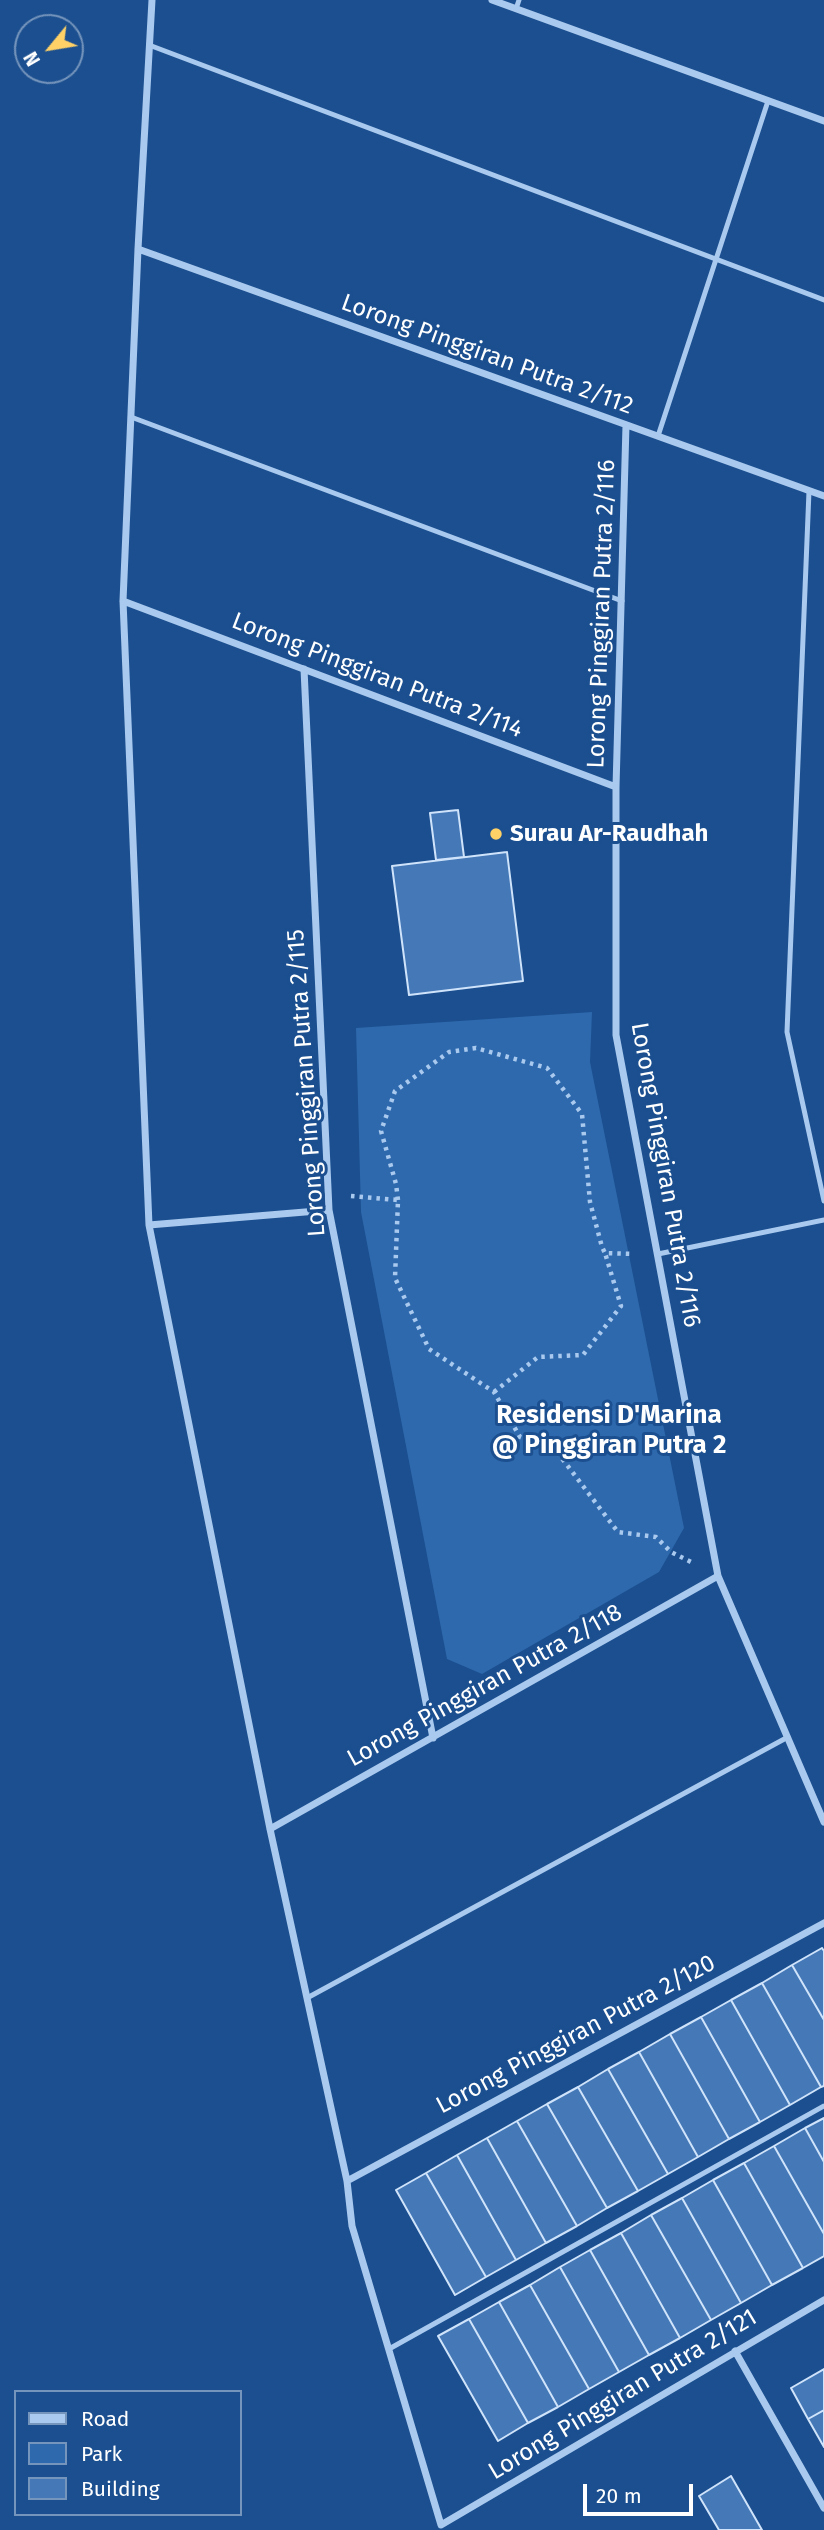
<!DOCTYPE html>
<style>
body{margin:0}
#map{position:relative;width:824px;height:2530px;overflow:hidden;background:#1b4f8f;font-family:"Fira Sans",sans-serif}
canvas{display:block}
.legend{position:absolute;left:14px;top:2390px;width:228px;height:126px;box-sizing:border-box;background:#1b4f8f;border:2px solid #7695bc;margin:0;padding:9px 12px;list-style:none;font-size:21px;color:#fff}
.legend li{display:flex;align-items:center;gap:14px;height:35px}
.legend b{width:35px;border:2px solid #7695bc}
.north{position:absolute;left:14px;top:14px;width:70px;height:70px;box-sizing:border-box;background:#1b4f8f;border:2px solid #7695bc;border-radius:50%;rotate:240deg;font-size:19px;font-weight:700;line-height:28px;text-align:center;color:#fff}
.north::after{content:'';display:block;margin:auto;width:24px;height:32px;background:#ffd166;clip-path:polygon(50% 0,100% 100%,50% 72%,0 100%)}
.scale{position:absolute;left:583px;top:2484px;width:110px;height:32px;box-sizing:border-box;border:4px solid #fff;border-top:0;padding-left:9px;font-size:21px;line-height:24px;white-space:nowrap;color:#fff;-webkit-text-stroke:5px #1b4f8f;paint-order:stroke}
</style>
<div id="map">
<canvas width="824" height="2530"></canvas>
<ul class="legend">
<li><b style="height:9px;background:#a9c9ee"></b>Road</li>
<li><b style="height:19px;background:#2e69ad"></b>Park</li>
<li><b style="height:19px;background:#4478b7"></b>Building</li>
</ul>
<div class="north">N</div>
<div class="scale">20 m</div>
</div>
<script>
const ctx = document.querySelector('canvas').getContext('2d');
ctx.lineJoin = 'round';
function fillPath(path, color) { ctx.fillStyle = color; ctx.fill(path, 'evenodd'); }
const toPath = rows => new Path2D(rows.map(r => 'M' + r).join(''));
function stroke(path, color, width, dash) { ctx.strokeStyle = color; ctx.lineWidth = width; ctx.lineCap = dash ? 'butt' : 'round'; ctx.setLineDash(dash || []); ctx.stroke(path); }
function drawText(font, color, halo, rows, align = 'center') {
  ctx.font = font + ' "Fira Sans",sans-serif'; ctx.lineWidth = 6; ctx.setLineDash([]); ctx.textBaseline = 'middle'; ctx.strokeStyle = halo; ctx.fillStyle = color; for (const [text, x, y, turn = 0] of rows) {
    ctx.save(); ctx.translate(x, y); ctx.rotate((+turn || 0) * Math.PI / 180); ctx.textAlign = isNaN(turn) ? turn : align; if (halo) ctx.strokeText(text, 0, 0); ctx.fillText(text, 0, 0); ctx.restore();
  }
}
fillPath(toPath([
 [592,1012,590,1062,684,1528,659,1572,482,1674,447,1659,361,1212,356,1028]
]), '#2e69ad');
const building = toPath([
 [458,810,464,857,436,860,430,813,458,810],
 [507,852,523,981,409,995,392,866,507,852],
 [822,1948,824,1951,824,2020,792,1965,822,1948],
 [792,1965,824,2020,824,2086,821,2087,762,1983,792,1965],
 [762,1983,821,2087,790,2105,731,2000,762,1983],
 [731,2000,790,2105,760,2122,701,2017,731,2000],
 [701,2017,760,2122,729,2139,670,2034,701,2017],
 [670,2034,729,2139,698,2157,639,2052,670,2034],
 [639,2052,698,2157,668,2174,608,2069,639,2052],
 [608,2069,668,2174,638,2191,578,2087,608,2069],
 [578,2087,638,2191,607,2208,547,2104,578,2087],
 [547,2104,607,2208,577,2226,517,2121,547,2104],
 [824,2118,824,2162,805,2128,824,2118],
 [517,2121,577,2226,546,2243,487,2138,517,2121],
 [805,2128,824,2162,824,2234,774,2146,805,2128],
 [487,2138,546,2243,516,2260,457,2155,487,2138],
 [774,2146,824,2234,824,2256,803,2268,744,2163,774,2146],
 [457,2155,516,2260,486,2277,426,2173,457,2155],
 [744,2163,803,2268,772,2285,713,2180,744,2163],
 [426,2173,486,2277,455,2295,396,2190,426,2173],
 [713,2180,772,2285,741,2303,682,2198,713,2180],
 [682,2198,741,2303,711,2320,651,2215,682,2198],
 [651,2215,711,2320,680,2338,621,2233,651,2215],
 [621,2233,680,2338,649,2355,590,2250,621,2233],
 [590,2250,649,2355,619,2372,560,2267,590,2250],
 [560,2267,619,2372,589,2389,530,2285,560,2267],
 [530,2285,589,2389,558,2407,499,2302,530,2285],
 [499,2302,558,2407,528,2423,469,2319,499,2302],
 [469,2319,528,2423,498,2441,438,2336,469,2319],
 [824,2369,824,2410,808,2419,791,2388,824,2369],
 [824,2410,824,2447,808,2419,824,2410],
 [731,2476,762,2530,719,2530,699,2496,731,2476]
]);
fillPath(building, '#4478b7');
stroke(building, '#cfe3fa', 2);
stroke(toPath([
 [351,1196,398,1200,395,1278,429,1349,494,1392,520,1437,557,1452,618,1532,656,1537,671,1552,693,1563],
 [398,1200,396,1184,381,1131,395,1091,449,1052,476,1048,547,1068,582,1114,590,1202,602,1247,605,1253,634,1254],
 [494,1392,538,1357,583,1355,621,1306,605,1253]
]), '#a9c9ee', 4.5, [3.5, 5]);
stroke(toPath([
 [516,9,519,0],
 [149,45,824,300],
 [131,417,622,601],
 [658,436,768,101],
 [809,491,787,1032,824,1201],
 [658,1254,824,1220],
 [307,1998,788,1737],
 [389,2349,824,2106]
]), '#a9c9ee', 5);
stroke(toPath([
 [152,0,138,249,123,601,149,1225,270,1829,347,2181,352,2226,441,2525,824,2300],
 [492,0,824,121],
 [138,249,824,496],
 [626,425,616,787,616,1035,718,1576,824,1822],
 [123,601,616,787],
 [304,669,329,1210,433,1738],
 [149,1225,329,1210],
 [270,1829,718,1576],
 [347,2181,824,1923],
 [735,2351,824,2508]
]), '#a9c9ee', 7);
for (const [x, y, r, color] of [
 [496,834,7,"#ffd166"]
]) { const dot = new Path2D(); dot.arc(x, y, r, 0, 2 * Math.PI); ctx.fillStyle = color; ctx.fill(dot); stroke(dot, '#1b4f8f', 2.5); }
drawText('24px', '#fff', '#1b4f8f', [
 ["Lorong Pinggiran Putra 2/112",487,355,20],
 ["Lorong Pinggiran Putra 2/116",602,614,-88],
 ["Lorong Pinggiran Putra 2/114",377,676,21],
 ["Lorong Pinggiran Putra 2/115",307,1083,-94],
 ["Lorong Pinggiran Putra 2/116",665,1175,80],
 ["Lorong Pinggiran Putra 2/118",485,1686,-29],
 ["Lorong Pinggiran Putra 2/120",576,2035,-28],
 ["Lorong Pinggiran Putra 2/121",623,2395,-31]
]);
drawText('bold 24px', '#fff', '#1b4f8f', [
 ["Surau Ar-Raudhah",510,834]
], 'left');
drawText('bold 26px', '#fff', '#1b4f8f', [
 ["Residensi D'Marina",609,1416],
 ["@ Pinggiran Putra 2",609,1446]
]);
</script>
